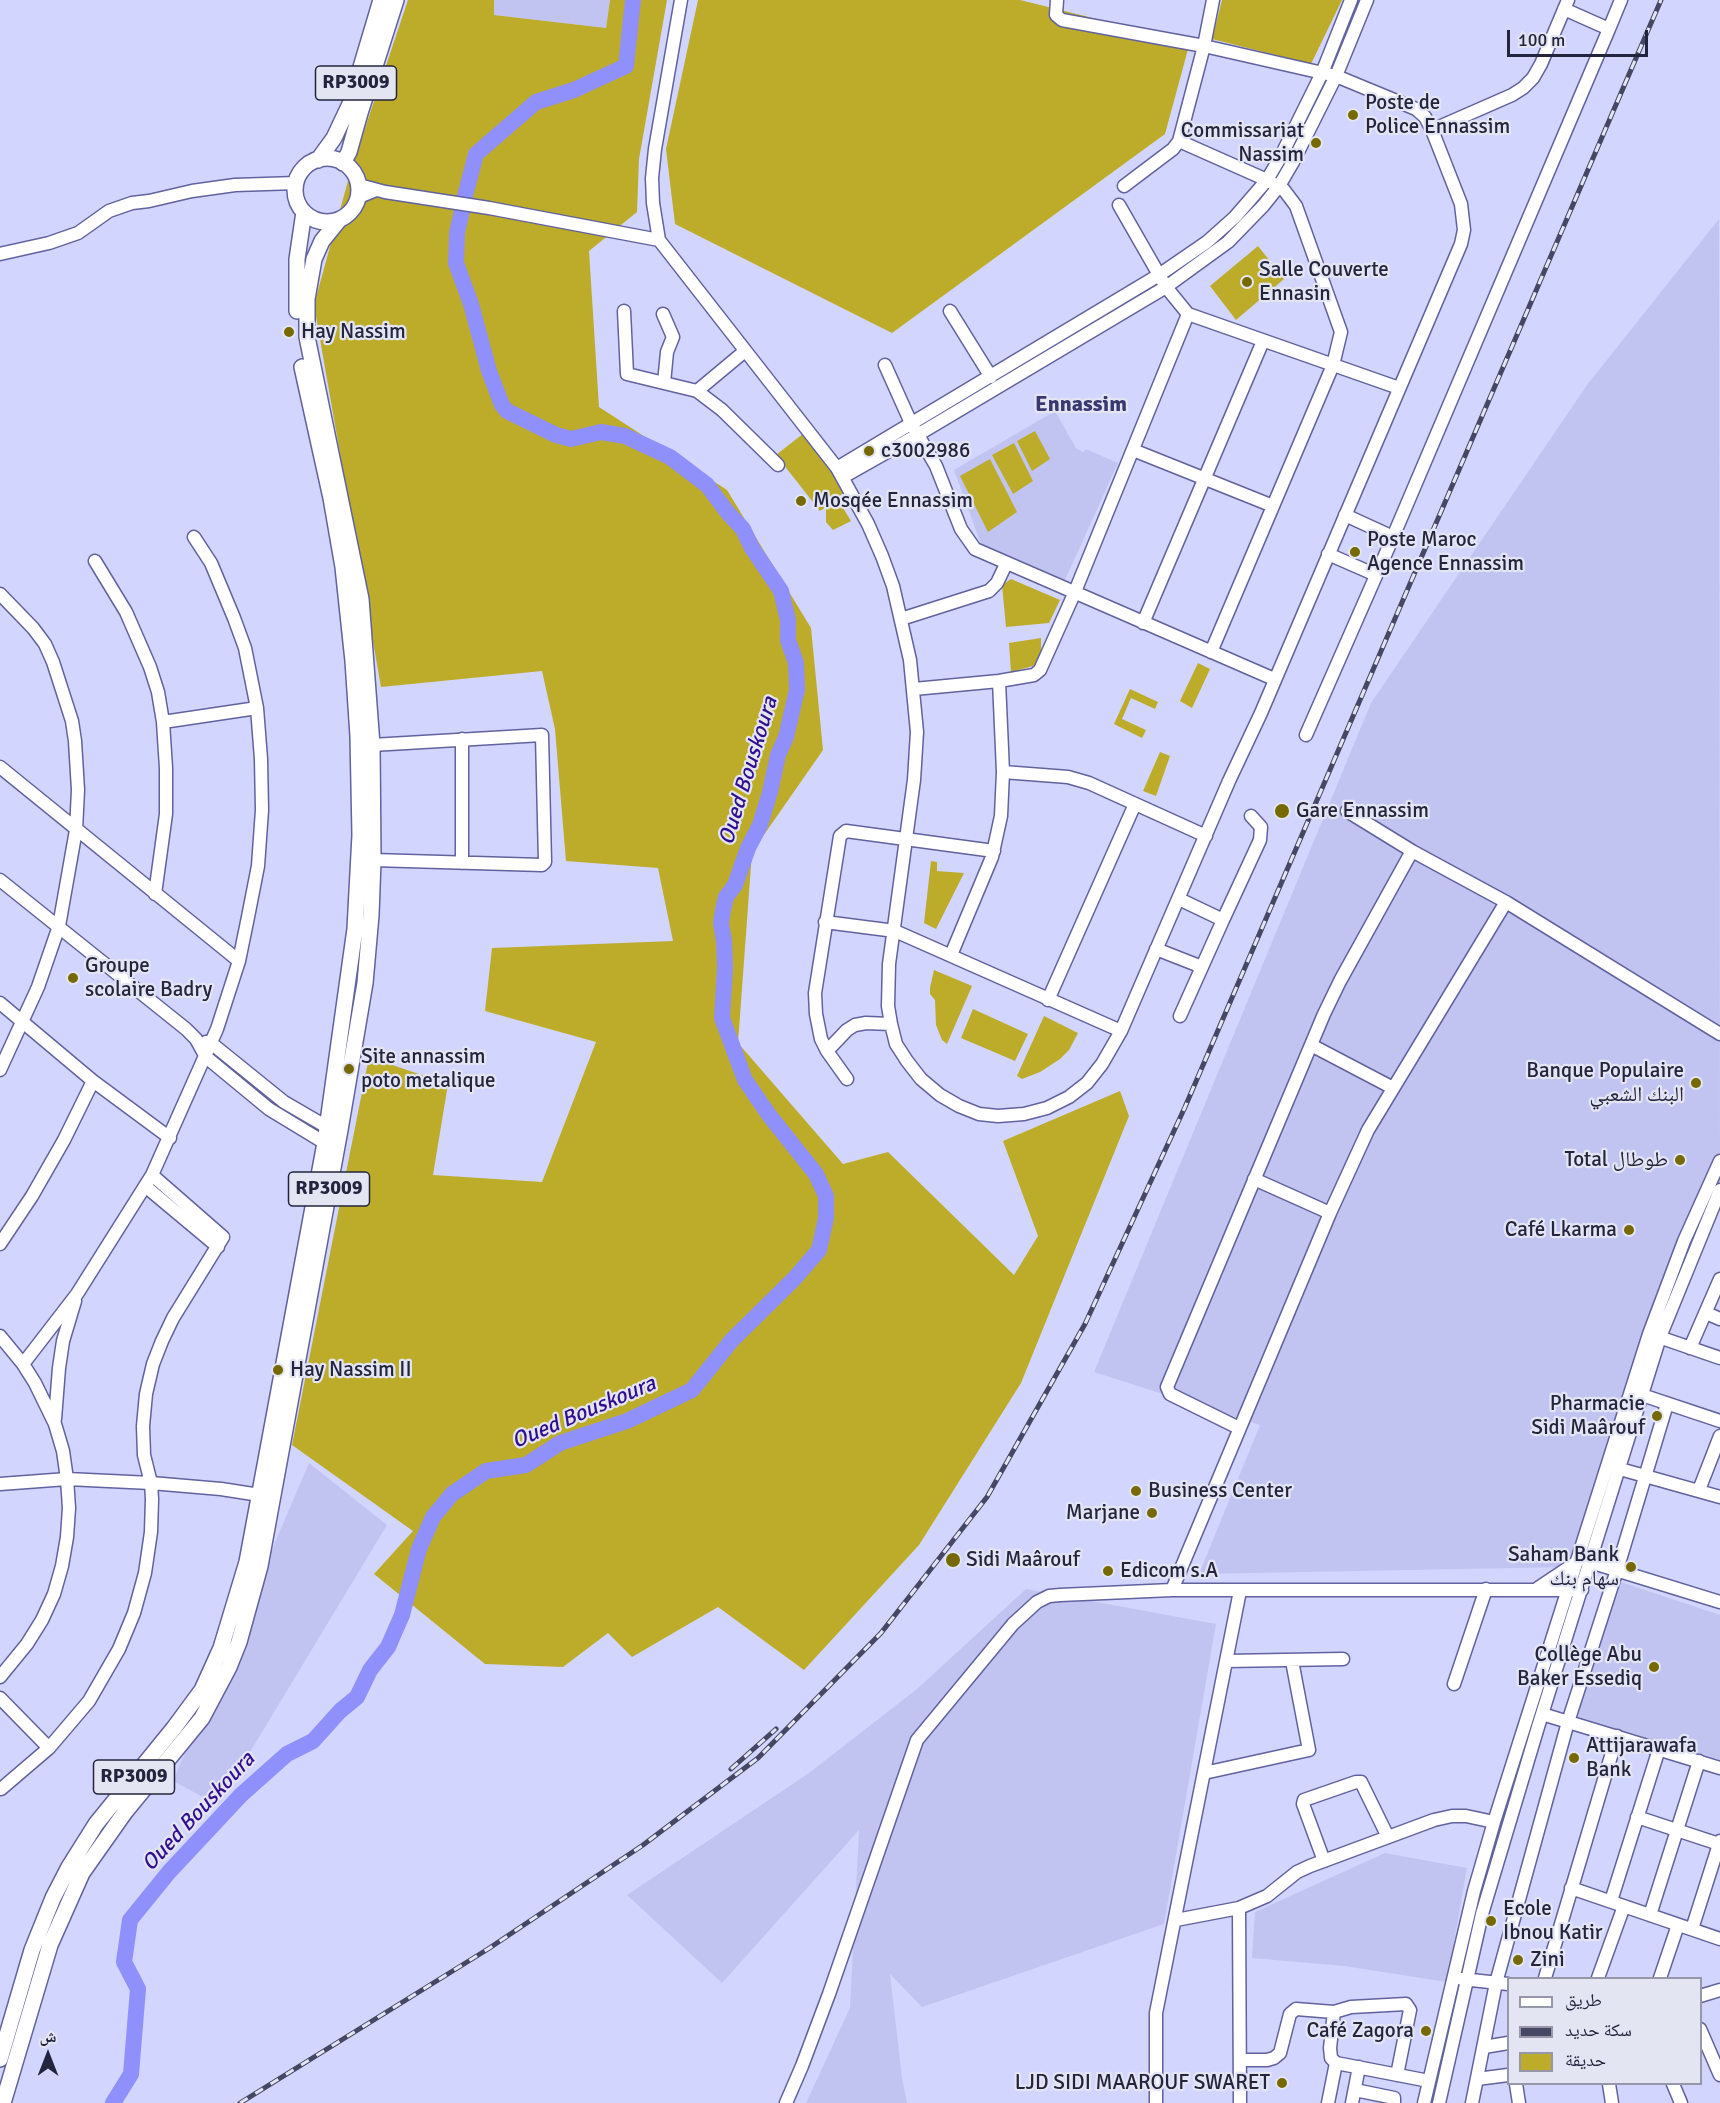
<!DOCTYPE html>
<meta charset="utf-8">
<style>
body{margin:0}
#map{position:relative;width:1720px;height:2103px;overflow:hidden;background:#d2d5fe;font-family:Signika,"Noto Naskh Arabic",sans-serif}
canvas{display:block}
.legend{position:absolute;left:1507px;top:1977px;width:195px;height:108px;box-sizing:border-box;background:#e3e5f3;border:2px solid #9698aa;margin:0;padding:8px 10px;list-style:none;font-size:18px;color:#23243d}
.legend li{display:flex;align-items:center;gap:12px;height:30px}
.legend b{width:30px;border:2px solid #9698aa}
.north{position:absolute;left:18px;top:2025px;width:60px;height:60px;-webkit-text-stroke:4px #e3e5f3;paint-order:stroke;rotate:0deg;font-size:16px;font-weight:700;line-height:24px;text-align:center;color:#23243d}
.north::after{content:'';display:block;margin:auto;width:21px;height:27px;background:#23243d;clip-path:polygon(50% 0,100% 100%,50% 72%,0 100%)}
.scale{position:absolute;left:1507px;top:30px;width:141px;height:27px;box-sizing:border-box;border:3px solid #23243d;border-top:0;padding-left:8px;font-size:18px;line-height:21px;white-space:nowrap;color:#23243d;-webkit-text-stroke:4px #e3e5f3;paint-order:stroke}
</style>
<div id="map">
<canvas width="1720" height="2103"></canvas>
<ul class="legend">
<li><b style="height:8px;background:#fff"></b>طريق</li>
<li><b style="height:8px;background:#454763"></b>سكة حديد</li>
<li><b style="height:16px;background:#bcac2a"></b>حديقة</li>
</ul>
<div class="north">ش</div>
<div class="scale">100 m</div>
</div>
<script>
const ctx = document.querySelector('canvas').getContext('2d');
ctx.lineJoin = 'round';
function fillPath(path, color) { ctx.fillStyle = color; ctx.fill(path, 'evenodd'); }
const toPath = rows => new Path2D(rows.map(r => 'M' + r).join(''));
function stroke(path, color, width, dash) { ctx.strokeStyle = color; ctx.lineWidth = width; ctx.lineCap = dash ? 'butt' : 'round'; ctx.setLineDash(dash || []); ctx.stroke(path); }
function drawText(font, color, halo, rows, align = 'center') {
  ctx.font = font + ' Signika,"Noto Naskh Arabic",sans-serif'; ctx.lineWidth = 4.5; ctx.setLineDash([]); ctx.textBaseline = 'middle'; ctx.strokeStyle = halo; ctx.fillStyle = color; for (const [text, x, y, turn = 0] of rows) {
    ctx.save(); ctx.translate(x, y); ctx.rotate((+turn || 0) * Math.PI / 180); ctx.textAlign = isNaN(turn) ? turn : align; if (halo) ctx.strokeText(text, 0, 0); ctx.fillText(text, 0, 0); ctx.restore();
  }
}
fillPath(toPath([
 [494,0,610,0,606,28,494,15],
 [1719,219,1720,1206,1566,1567,1199,1574,1260,1425,1094,1372,1371,703,1587,385],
 [1055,411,1076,448,1083,452,1086,449,1118,463,1065,580,981,544,954,470],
 [309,1463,387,1525,218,1805,173,1781],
 [1615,1580,1720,1615,1720,1764,1572,1720],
 [1026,1589,1216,1624,1164,1924,922,2007,890,1974,902,2078,907,2103,806,2103,850,2008,859,1830,722,1983,627,1895,809,1773,917,1689],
 [1385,1853,1467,1868,1447,1982,1344,1966,1252,1958,1255,1912]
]), '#c1c4f1');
fillPath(toPath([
 [408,0,494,0,494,15,606,28,610,0,667,0,639,159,637,212,589,251,599,407,727,490,811,628,823,750,752,852,738,1043,843,1164,888,1152,1014,1275,1038,1236,1003,1141,1120,1091,1129,1116,1021,1383,919,1545,804,1670,718,1607,632,1657,608,1633,563,1667,485,1664,374,1574,413,1531,292,1445,369,1057,448,1084,433,1175,542,1182,596,1042,485,1011,492,948,673,941,658,868,566,861,555,729,542,671,381,687,314,305,351,170],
 [698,0,1020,0,1190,42,1165,134,892,333,675,224,666,149],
 [1222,0,1342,0,1311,64,1212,39],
 [1258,246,1284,279,1236,320,1210,286],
 [1035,431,1050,459,1032,471,1017,441],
 [804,433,847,490,837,498,851,521,833,530,826,522,826,507,820,511,776,455],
 [1014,443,1033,481,1013,494,992,455],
 [990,459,1017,512,988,532,960,476],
 [1011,579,1060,600,1049,623,1006,627,1002,585],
 [1041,638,1041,656,1037,663,1033,666,1011,672,1009,643],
 [1198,663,1210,669,1192,708,1180,701],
 [1130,689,1158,702,1155,709,1131,698,1122,719,1146,730,1142,738,1114,724],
 [1160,752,1170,756,1156,796,1143,791],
 [931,861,937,862,937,871,964,873,936,929,924,923],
 [934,970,972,986,947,1044,942,1040,936,1025,935,1000,930,994,930,988],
 [973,1009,1028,1034,1015,1061,961,1038],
 [1044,1016,1078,1033,1069,1050,1060,1059,1040,1072,1022,1079,1017,1076]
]), '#bcac2a');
stroke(toPath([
 [113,2103,131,2074,138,1989,124,1962,130,1920,169,1872,241,1795,287,1754,313,1741,340,1711,357,1697,370,1670,388,1647,402,1615,419,1549,433,1517,452,1494,486,1471,526,1465,560,1443,627,1421,692,1390,732,1340,794,1279,819,1250,826,1218,826,1196,816,1174,769,1115,745,1080,722,1018,725,967,724,941,721,923,723,910,726,897,735,885,748,848,760,825,770,792,778,755,786,737,797,690,796,663,788,640,788,620,781,591,752,548,743,529,728,513,707,485,670,457,625,436,601,432,571,439,556,435,507,411,502,405,489,371,471,304,456,263,457,233,466,192,476,154,536,102,574,90,626,66,633,0]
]), '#9090fc', 16);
const minor = toPath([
 [681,0,655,149,652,178,653,203,659,240,837,468,868,524,882,556,893,586,910,660,917,732,914,780,889,964,888,1006,891,1024,896,1044,907,1061,921,1079,940,1095,959,1106,979,1114,998,1116,1024,1114,1047,1108,1069,1097,1087,1083,1102,1064,1121,1031,1229,781,1261,713,1461,244,1464,230,1461,204,1432,130,1425,117,1416,109,1336,76,1204,46,1062,20,1056,15,1057,0],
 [1609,29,1621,0],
 [1432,130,1512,95,1523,88,1533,78,1541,64,1568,0],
 [1179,141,1267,180,1284,190,1296,206,1341,332,1333,365,1211,652],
 [359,185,385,192,489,208,659,240],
 [1124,186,1173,149,1179,141,1204,46,1213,0],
 [359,197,376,190],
 [0,254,49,243,78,233,109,211,132,203,149,201,192,191,235,185,296,183],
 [624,311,627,374,697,391,722,410,778,465],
 [950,311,991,377],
 [663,314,673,337,667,352,664,383],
 [1188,314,1399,388],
 [885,365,911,423,936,466,961,529,975,549,1274,679],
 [697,391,745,351],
 [1133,450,1273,506],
 [837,468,1159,275,1207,242,1235,217,1267,180,1281,156,1322,73,1351,0],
 [843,477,919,434,1166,287,1228,242,1263,206,1279,186,1293,162,1336,76,1367,0],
 [1345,515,1393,537],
 [1328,554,1376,575],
 [95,561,126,612,150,667,158,692,163,722,166,768,166,814,155,894],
 [0,594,33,628,45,644,53,662,72,721,75,741,78,790,76,830,59,926,38,987,0,1070],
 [901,619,989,591,997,583,1006,564],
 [1143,623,1263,341],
 [999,681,1003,772,1068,777,1089,783,1206,836],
 [914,689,999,681,1034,675,1040,670,1074,594,1188,314,1166,287,1119,205],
 [163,722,257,708],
 [1306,735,1393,537,1609,29,1564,9],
 [462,739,462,863],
 [372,745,542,735,545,862,542,865,373,860],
 [0,767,239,961],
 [1347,811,1412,851,1506,902,1720,1034],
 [0,880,186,1029,196,1039,206,1057,269,1109,325,1143,332,1145],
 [1179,899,1223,920,1180,1016],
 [1223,920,1260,840,1261,827,1251,816],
 [825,922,895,931,1121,1031],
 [1156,949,1202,967],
 [951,955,992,857,1001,816,1003,772],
 [1048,1000,1135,804],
 [0,1003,93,1081,170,1138],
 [891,1024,866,1023,855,1025,847,1030,827,1051,821,1039,816,1014,815,993,840,836,846,831,994,851],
 [206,1042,211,1043,284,1102,327,1127,334,1129],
 [1311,1045,1393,1088],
 [827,1051,847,1079],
 [1254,1179,1330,1213],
 [145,1186,218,1247],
 [0,1244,32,1196,64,1140,93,1081],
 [1706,1313,1720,1319],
 [1653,1335,1720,1358],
 [0,1336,23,1364,35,1383,55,1424,63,1451,67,1479,69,1508,67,1537,62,1566,54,1594,42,1620,27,1644,0,1677],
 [1690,1348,1720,1279],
 [23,1364,77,1294,152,1175,217,1029,239,961,248,917,258,866,262,810,261,759,257,708,245,648,234,618,211,563,194,537],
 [1642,1395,1720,1421],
 [55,1419,59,1368,63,1341,75,1301],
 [1239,1428,1170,1394,1167,1387,1324,1014,1340,981,1412,851],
 [1620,1469,1720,1497],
 [0,1484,67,1479,151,1483,221,1489,266,1496],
 [1699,1490,1720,1436],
 [1590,1562,1720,1602],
 [1538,1588,1577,1562],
 [1172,1590,1330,1213,1368,1130,1506,902],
 [1226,1661,1343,1659],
 [1454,1684,1486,1589],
 [0,1698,49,1748],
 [1542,1714,1720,1768],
 [1204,1773,1309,1750,1292,1661],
 [1,1789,49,1748,89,1701,119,1649,134,1613,145,1573,151,1532,152,1499,151,1483,144,1455,143,1426,146,1394,153,1364,162,1341,173,1318,223,1237,152,1175],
 [1637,1817,1719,1844],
 [1324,1861,1303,1804,1304,1800,1356,1782,1361,1782,1388,1837],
 [1571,1888,1720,1939],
 [1611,1901,1659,1749],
 [1239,1908,1240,2103],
 [1650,1915,1699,1761],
 [1176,1920,1239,1908,1267,1896,1297,1872,1310,1866,1434,1820,1452,1816,1466,1816,1494,1822],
 [1692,1929,1720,1841],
 [1545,1978,1617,1736],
 [1598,1978,1624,1906],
 [1660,1978,1678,1925],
 [1462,1979,1508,1984],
 [1700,1996,1720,1990],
 [1334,2012,1330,2048,1331,2058,1336,2063,1429,2081],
 [1700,2029,1720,2075],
 [1484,2047,1508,2043],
 [1240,2060,1267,2060,1274,2058,1280,2053,1290,2014,1296,2009,1334,2012,1351,2007,1406,2004,1410,2010,1397,2075],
 [1477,2079,1508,2075],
 [1516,2084,1519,2103],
 [1609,2084,1612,2103],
 [1673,2084,1681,2103],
 [1355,2090,1394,2098,1394,2103],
 [786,2103,802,2066,829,1994,917,1740,1013,1624,1037,1602,1049,1596,1060,1595,1172,1590,1582,1590],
 [1156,2103,1156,2013,1240,1591],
 [1328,2103,1336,2063],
 [1352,2103,1359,2067],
 [1424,2103,1474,1891,1494,1822,1649,1334,1684,1241,1720,1161],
 [1439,2103,1482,1914,1538,1727,1660,1337,1720,1190],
 [1472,2103,1496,1983,1568,1722,1617,1570,1667,1404]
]);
const major = toPath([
 '295 190a32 32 0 1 1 64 0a32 32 0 1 1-64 0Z',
 [318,160,334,138,350,104,381,0],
 [343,163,349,152,360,113,396,0],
 [297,311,297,259,304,212],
 [0,2059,32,1950,53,1898,69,1867,96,1824,174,1728,202,1690,221,1648,247,1562,325,1143,355,929,360,835,358,736,353,661,343,567,331,498,302,367],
 [3,2103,50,1945,82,1873,125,1812,202,1718,229,1667,239,1642,260,1566,340,1130,365,983,371,915,373,860,372,745,361,599,307,337,307,299,314,259,322,241,339,220]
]);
stroke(minor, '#61629e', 15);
stroke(major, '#61629e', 18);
stroke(minor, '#fff', 12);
stroke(major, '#fff', 15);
const rail = toPath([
 [731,1769,776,1729],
 [240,2103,488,1949,643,1845,758,1758,881,1633,987,1497,1085,1324,1185,1107,1661,0]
]);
stroke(rail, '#454763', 5);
stroke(rail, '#e3e5f3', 3, [9]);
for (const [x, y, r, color] of [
 [1353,115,6,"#756900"],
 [1316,143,6,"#756900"],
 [1247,282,6,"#756900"],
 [289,332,6,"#756900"],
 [869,451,6,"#756900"],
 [801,501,6,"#756900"],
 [1355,552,6,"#756900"],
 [1282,811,8,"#756900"],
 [73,978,6,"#756900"],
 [349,1069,6,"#756900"],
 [1696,1083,6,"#756900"],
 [1680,1160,6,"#756900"],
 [1629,1230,6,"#756900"],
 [278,1370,6,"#756900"],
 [1657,1416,6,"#756900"],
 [1136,1491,6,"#756900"],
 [1152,1513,6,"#756900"],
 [953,1560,8,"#756900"],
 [1631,1567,6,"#756900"],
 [1108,1571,6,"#756900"],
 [1654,1667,6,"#756900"],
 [1574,1758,6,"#756900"],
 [1491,1921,6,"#756900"],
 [1518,1960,6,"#756900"],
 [1426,2031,6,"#756900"],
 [1282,2083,6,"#756900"]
]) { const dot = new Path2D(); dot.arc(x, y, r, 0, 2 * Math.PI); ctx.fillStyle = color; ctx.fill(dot); stroke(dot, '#e3e5f3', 2); }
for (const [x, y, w] of [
 [356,83,81],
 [329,1189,81],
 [134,1777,81]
]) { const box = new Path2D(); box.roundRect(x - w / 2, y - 17, w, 34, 4.5); ctx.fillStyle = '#e3e5f3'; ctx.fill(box); stroke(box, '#23243d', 1.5); }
drawText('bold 20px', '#23243d', null, [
 ["RP3009",356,83],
 ["RP3009",329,1189],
 ["RP3009",134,1777]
]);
drawText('21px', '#23243d', '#e3e5f3', [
 ["Poste de",1365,103],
 ["Police Ennassim",1365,127],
 ["Commissariat",1304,131,"right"],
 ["Nassim",1304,155,"right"],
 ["Salle Couverte",1259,270],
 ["Ennasin",1259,294],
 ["Hay Nassim",301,332],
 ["c3002986",881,451],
 ["Mosqée Ennassim",813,501],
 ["Poste Maroc",1367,540],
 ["Agence Ennassim",1367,564],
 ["Gare Ennassim",1296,811],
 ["Groupe",85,966],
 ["scolaire Badry",85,990],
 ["Site annassim",361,1057],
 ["poto metalique",361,1081],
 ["Banque Populaire",1684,1071,"right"],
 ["البنك الشعبي",1684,1095,"right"],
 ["Total طوطال",1668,1160,"right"],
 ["Café Lkarma",1617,1230,"right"],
 ["Hay Nassim II",290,1370],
 ["Pharmacie",1645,1404,"right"],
 ["Sidi Maârouf",1645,1428,"right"],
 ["Business Center",1148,1491],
 ["Marjane",1140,1513,"right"],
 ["Saham Bank",1619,1555,"right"],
 ["سهام بنك",1619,1579,"right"],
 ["Sidi Maârouf",966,1560],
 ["Edicom s.A",1120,1571],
 ["Collège Abu",1642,1655,"right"],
 ["Baker Essediq",1642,1679,"right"],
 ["Attijarawafa",1586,1746],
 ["Bank",1586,1770],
 ["Ecole",1503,1909],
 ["Ibnou Katir",1503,1933],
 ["Zini",1530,1960],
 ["Café Zagora",1414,2031,"right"],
 ["LJD SIDI MAAROUF SWARET",1270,2083,"right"]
], 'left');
drawText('bold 22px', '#393870', '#e3e5f3', [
 ["Ennassim",1081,405]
]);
drawText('italic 22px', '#310d8f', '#e3e5f3', [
 ["Oued Bouskoura",749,771,-73],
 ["Oued Bouskoura",584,1413,-23],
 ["Oued Bouskoura",199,1812,-47]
]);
</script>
